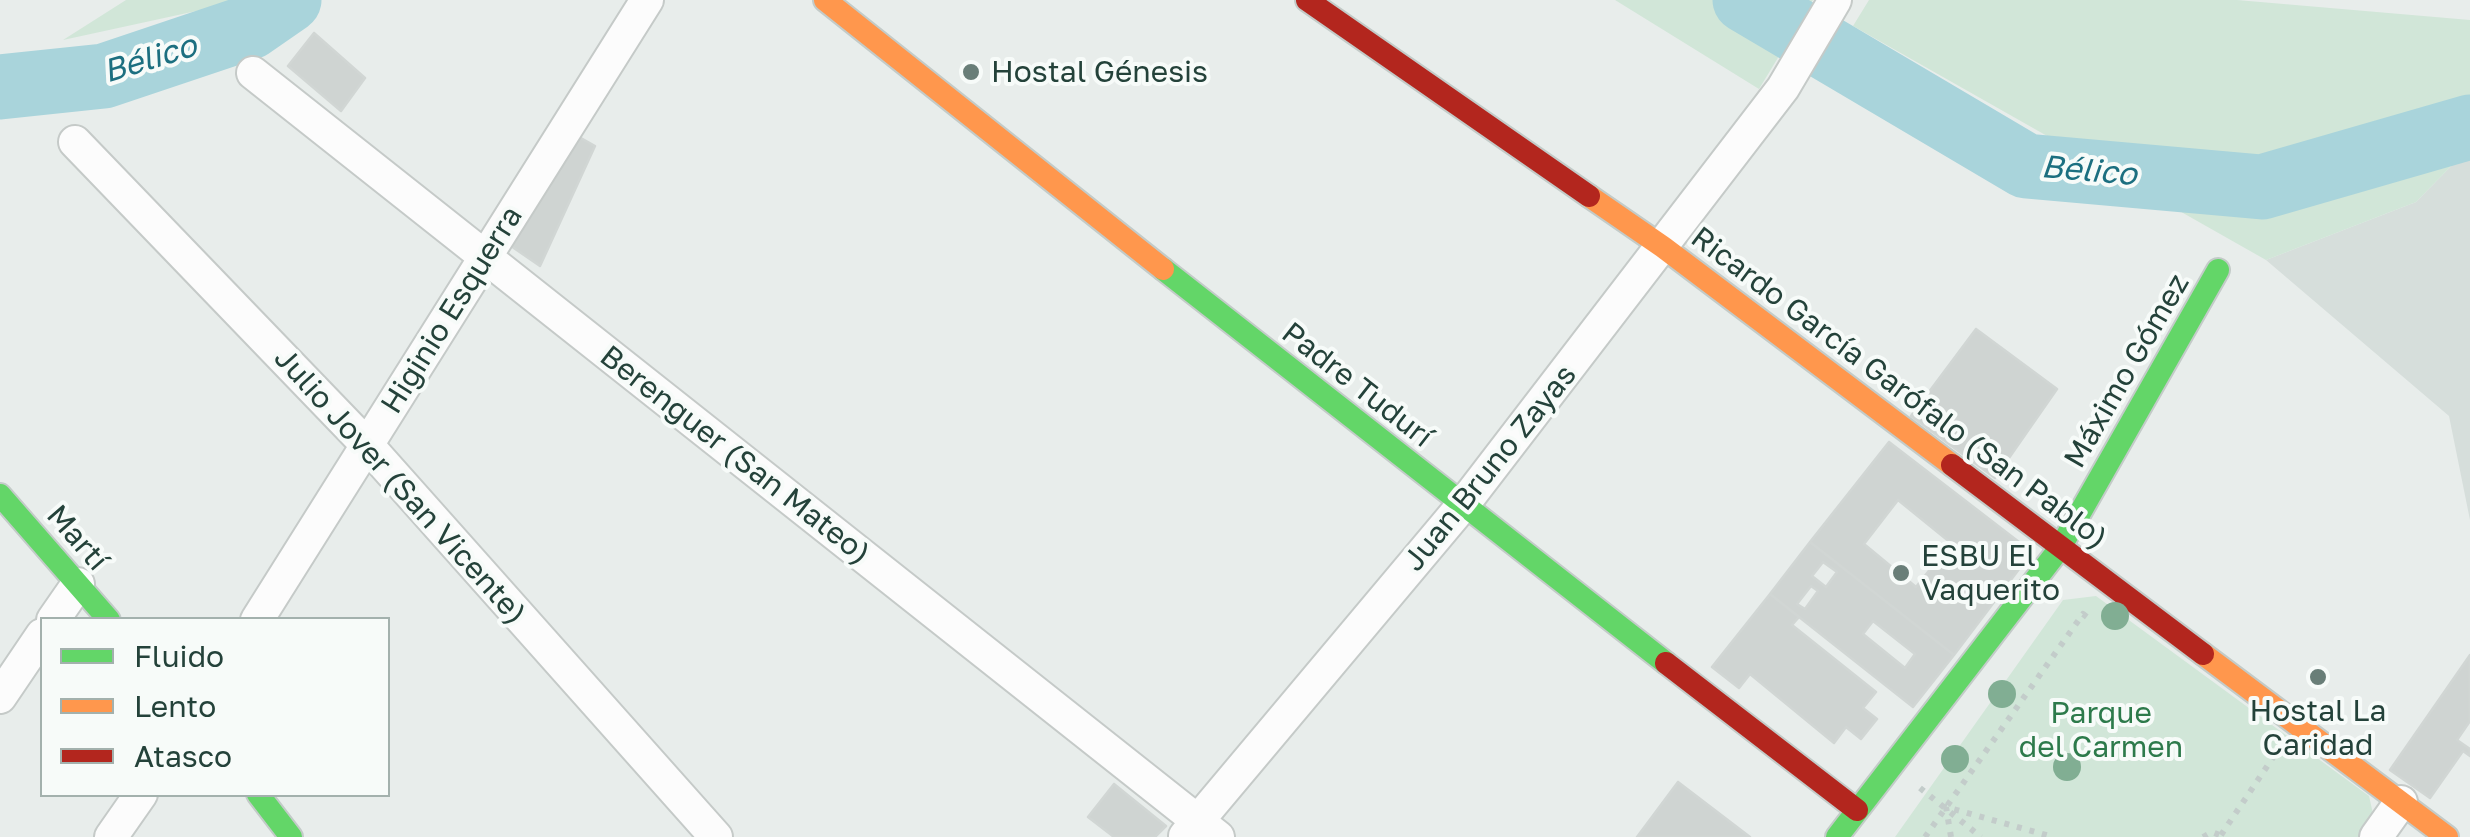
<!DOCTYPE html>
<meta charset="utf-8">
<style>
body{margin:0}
#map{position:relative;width:2470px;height:837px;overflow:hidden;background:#e8edeb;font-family:"Golos Text",sans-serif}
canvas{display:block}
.legend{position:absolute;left:40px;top:617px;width:350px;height:180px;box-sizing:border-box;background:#f7fbf9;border:2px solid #a3b1ad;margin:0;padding:12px 18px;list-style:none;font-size:30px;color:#24423a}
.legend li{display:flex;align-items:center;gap:20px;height:50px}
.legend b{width:50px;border:2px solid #a3b1ad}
</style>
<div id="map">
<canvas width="2470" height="837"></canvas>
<ul class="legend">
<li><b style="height:12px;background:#63d668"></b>Fluido</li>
<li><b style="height:12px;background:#ff974d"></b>Lento</li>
<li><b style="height:12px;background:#b3261e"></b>Atasco</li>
</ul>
</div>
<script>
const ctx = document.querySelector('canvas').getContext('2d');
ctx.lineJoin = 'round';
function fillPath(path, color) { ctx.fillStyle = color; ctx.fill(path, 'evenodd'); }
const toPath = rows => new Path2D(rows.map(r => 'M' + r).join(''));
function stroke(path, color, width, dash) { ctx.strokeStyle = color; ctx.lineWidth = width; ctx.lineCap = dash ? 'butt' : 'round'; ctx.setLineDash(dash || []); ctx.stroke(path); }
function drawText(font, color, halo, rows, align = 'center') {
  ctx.font = font + ' "Golos Text",sans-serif'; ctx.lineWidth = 8; ctx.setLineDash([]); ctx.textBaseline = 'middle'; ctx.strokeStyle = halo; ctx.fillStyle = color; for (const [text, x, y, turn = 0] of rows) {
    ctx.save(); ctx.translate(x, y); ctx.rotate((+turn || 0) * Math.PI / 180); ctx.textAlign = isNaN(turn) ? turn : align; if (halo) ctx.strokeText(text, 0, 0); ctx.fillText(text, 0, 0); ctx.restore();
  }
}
fillPath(toPath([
 [2470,153,2470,520,2449,416,2266,260,2416,202,2462,155]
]), '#d6dedb');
fillPath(toPath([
 [126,0,247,0,63,40],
 [1615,0,1813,0,1759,89],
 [1869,0,2237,0,2470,20,2470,153,2462,155,2416,202,2266,260,1853,26],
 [2096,596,2369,796,2376,827,2369,837,1895,837,2063,600]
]), '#d1e6d8');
stroke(toPath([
 [1745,0,2026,166,2262,187,2470,127],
 [0,87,104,76,250,27,289,0]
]), '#a9d4db', 65);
const building = toPath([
 [314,33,365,78,341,111,288,66,314,33],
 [572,133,595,146,540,266,508,244,572,133],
 [1976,329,2057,389,1995,478,1911,416,1976,329],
 [1889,442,2032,552,1954,655,1810,542,1889,442],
 [1898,500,1951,543,1916,587,1864,544,1898,500],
 [1810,542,1954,655,1913,707,1770,594,1810,542],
 [1823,562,1837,572,1826,587,1812,576,1823,562],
 [1811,586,1818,591,1805,609,1797,604,1811,586],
 [1873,621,1915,654,1905,668,1863,634,1873,621],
 [1770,594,1799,617,1792,625,1876,692,1863,708,1877,719,1861,739,1846,727,1834,743,1750,674,1739,688,1712,667,1770,594],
 [2470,655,2470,721,2457,740,2470,749,2470,756,2463,751,2430,798,2390,770,2470,655],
 [1678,782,1750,837,1637,837,1678,782],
 [1114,784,1166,826,1155,837,1114,837,1088,817,1114,784]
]);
fillPath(building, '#cfd4d2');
stroke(building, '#d1d6d4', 2.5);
const street = toPath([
 [253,73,1218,837],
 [75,142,367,445,716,837],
 [53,620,78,584],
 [257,620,647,0],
 [0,697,42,635],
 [1185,836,1462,506,1783,88,1835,0],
 [111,837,141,794],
 [2376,837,2401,802]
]);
const fast = toPath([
 [1163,269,1666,663],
 [0,495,109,620],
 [258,794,291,837],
 [1837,837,2060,548,2218,270]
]);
const slow = toPath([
 [825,0,1163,269],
 [1589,196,1663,247,1952,465],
 [2203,654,2447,837]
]);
const jam = toPath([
 [1307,0,1589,196],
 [1952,465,2203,654],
 [1666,663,1857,810]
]);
stroke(street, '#c5cac8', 36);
stroke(fast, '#c3cbc8', 26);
stroke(slow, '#c3cbc8', 26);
stroke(jam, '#c3cbc8', 26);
stroke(toPath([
 [1920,788,1981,837],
 [2221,835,2276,753],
 [1925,837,2083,614,2087,617],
 [1951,837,1946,807,2053,837],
 [2203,837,2212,832,2222,836]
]), '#c3ccca', 6, [5, 8]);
stroke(street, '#fcfcfc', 32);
stroke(fast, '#63d668', 22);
stroke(slow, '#ff974d', 22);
stroke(jam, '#b3261e', 22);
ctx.fillStyle = '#81ae93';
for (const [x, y] of [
 [2115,616],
 [2002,694],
 [1955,759],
 [2067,767]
]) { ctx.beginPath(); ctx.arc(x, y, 14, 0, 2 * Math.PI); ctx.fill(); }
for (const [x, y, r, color] of [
 [971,72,10,"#697e78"],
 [1901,573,10,"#697e78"],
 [2318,677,10,"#697e78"]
]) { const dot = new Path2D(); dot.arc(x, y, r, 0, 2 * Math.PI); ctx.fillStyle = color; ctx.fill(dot); stroke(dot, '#f7fbf9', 4); }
drawText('30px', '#24423a', '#f7fbf9', [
 ["Hostal Génesis",991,72],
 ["ESBU El",1921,556],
 ["Vaquerito",1921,590],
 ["Hostal La",2318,711,"center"],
 ["Caridad",2318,745,"center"]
], 'left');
drawText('30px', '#24423a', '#f7fbf9', [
 ["Higinio Esquerra",452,310,-58],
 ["Máximo Gómez",2127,371,-60],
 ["Padre Tudurí",1357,385,38],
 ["Ricardo García Garófalo (San Pablo)",1899,388,37],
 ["Berenguer (San Mateo)",735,455,38],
 ["Juan Bruno Zayas",1490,468,-51],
 ["Julio Jover (San Vicente)",400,486,48],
 ["Martí",77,538,49]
]);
drawText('30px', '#2d7a4b', '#f7fbf9', [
 ["Parque",2101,713],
 ["del Carmen",2101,747]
]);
drawText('italic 32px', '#1c6f80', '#f7fbf9', [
 ["Bélico",150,59,-17],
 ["Bélico",2089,171,5]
]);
</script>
